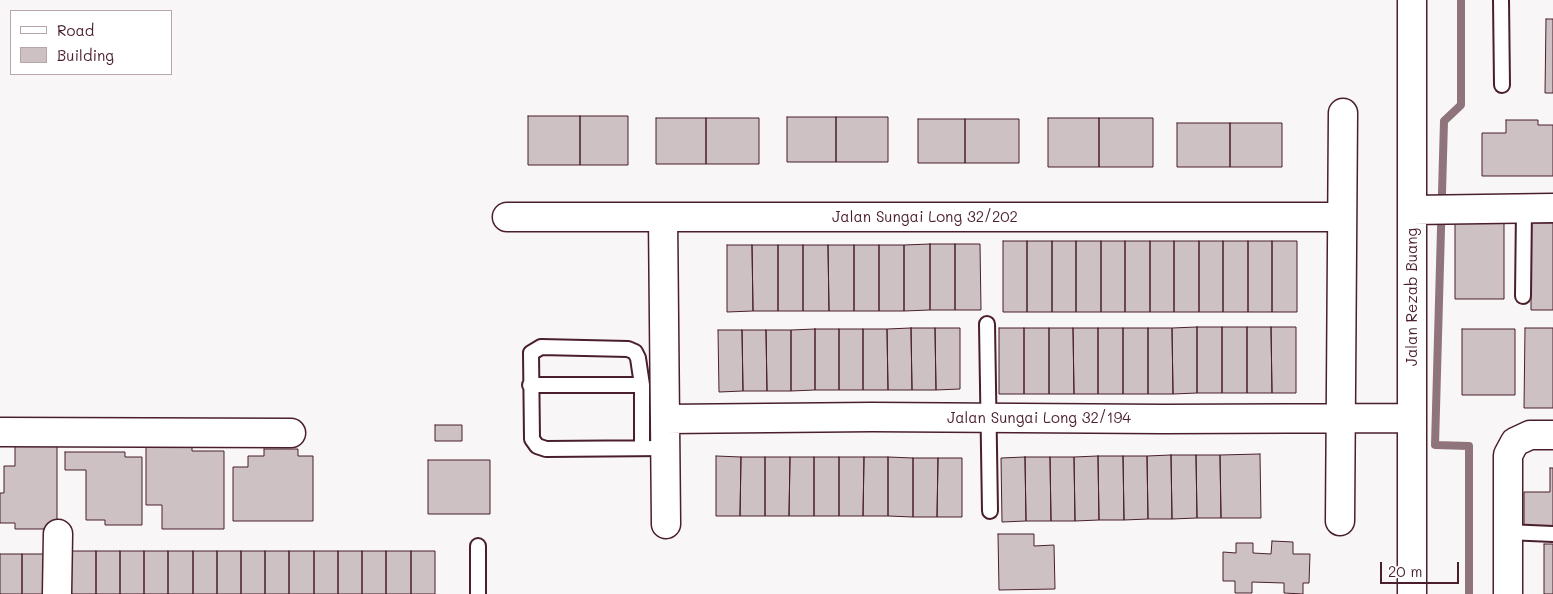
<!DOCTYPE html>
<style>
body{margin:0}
#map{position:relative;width:1553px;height:594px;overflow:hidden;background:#f8f6f7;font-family:Mali,sans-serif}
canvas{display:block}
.legend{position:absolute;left:10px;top:10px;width:162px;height:65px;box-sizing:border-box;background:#fff;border:1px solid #b7a5aa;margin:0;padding:6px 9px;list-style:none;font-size:15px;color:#4a1f2b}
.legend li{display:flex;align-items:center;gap:10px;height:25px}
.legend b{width:25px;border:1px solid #b7a5aa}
.scale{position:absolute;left:1380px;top:562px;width:79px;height:22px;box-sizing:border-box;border:2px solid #4a1f2b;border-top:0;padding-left:6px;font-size:15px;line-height:18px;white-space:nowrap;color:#4a1f2b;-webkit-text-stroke:4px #fff;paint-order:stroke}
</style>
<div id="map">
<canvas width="1553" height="594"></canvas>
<ul class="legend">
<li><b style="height:6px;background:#fff"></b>Road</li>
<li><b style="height:14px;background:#cdc1c4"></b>Building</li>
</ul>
<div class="scale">20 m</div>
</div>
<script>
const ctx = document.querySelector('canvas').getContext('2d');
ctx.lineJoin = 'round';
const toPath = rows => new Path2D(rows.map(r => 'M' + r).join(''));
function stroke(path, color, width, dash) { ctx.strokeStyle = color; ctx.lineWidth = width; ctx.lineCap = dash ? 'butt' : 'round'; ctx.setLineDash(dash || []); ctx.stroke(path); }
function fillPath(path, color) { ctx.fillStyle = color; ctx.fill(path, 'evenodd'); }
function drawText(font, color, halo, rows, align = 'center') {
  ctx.font = font + ' Mali,sans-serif'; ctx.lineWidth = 4.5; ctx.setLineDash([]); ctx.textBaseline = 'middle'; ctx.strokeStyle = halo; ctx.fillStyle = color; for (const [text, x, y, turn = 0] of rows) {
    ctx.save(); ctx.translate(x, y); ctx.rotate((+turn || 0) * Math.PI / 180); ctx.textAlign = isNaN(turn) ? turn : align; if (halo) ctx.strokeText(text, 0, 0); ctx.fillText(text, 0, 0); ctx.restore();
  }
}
stroke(toPath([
 [1461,0,1461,105,1444,121,1435,445,1469,446,1469,594]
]), '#8f747b', 8);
const building = toPath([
 [1546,19,1553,19,1553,93,1545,93,1546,19],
 [528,116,580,116,580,165,528,165,528,116],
 [580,116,628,116,628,165,580,165,580,116],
 [787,117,836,117,836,162,787,162,787,117],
 [836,117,888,117,888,162,836,162,836,117],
 [656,118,706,118,706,164,656,164,656,118],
 [706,118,759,118,759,164,706,164,706,118],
 [1048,118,1099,118,1099,167,1048,167,1048,118],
 [1099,118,1153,118,1153,167,1099,167,1099,118],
 [918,119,965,119,965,163,918,163,918,119],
 [965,119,1019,119,1019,163,965,163,965,119],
 [1506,120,1538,120,1538,125,1553,125,1553,176,1482,176,1482,133,1506,133,1506,120],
 [1177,123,1230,123,1230,167,1177,167,1177,123],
 [1230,123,1282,123,1282,167,1230,167,1230,123],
 [1455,221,1504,221,1504,299,1455,299,1455,221],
 [1531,223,1553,223,1553,310,1531,310,1531,223],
 [1003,241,1027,241,1027,312,1003,312,1003,241],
 [1027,241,1052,241,1052,312,1027,312,1027,241],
 [1052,241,1076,241,1076,312,1052,312,1052,241],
 [1076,241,1101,241,1101,312,1076,312,1076,241],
 [1101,241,1125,241,1125,312,1101,312,1101,241],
 [1125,241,1150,241,1150,312,1125,312,1125,241],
 [1150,241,1174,241,1174,312,1150,312,1150,241],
 [1174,241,1199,241,1199,312,1174,312,1174,241],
 [1199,241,1223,241,1223,312,1199,312,1199,241],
 [1223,241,1248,241,1248,312,1223,312,1223,241],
 [1248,241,1272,241,1272,312,1248,312,1248,241],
 [1272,241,1297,241,1297,312,1272,312,1272,241],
 [930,244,930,310,904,311,904,245,930,244],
 [930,244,955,244,955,310,930,310,930,244],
 [955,244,980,244,981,310,955,310,955,244],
 [727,245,752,245,753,311,727,312,727,245],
 [752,245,778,245,778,311,753,311,752,245],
 [778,245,803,245,803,311,778,311,778,245],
 [803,245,828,245,829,311,803,311,803,245],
 [828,245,854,245,854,311,829,311,828,245],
 [854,245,879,245,879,311,854,311,854,245],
 [879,245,904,245,904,311,879,311,879,245],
 [1197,327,1222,327,1222,393,1197,393,1197,327],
 [1197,327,1197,393,1173,394,1172,328,1197,327],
 [1222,327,1247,327,1247,393,1222,393,1222,327],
 [1247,327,1271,327,1272,393,1247,393,1247,327],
 [1271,327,1296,327,1296,393,1272,393,1271,327],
 [911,328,935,328,936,390,912,390,911,328],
 [911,328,912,390,888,390,887,329,911,328],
 [935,328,960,328,960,389,936,390,935,328],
 [999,328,1024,328,1024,394,999,394,999,328],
 [1024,328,1049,328,1049,394,1024,394,1024,328],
 [1049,328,1073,328,1074,394,1049,394,1049,328],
 [1073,328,1098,328,1098,394,1074,394,1073,328],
 [1098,328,1123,328,1123,394,1098,394,1098,328],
 [1123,328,1148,328,1148,394,1123,394,1123,328],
 [1148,328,1172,328,1173,394,1148,394,1148,328],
 [1525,328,1553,328,1553,408,1524,408,1525,328],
 [815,329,839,329,839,390,815,390,815,329],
 [815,329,815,390,791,391,791,330,815,329],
 [839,329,863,329,863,390,839,390,839,329],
 [863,329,887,329,888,390,863,390,863,329],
 [1462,329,1515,329,1515,395,1462,395,1462,329],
 [718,330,742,330,743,391,719,392,718,330],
 [742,330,766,330,767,391,743,391,742,330],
 [766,330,791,330,791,391,767,391,766,330],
 [435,425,462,425,462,441,435,441,435,425],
 [146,440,192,440,192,451,224,451,224,529,162,529,162,505,146,505,146,440],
 [15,445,57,445,57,529,15,529,15,523,0,523,0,493,4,493,4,466,15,466,15,445],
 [264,449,298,449,298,456,313,456,313,521,233,521,233,467,248,467,248,456,264,456,264,449],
 [65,452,125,452,125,457,142,457,142,525,105,525,105,520,86,520,86,470,65,470,65,452],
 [1260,454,1261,518,1221,518,1220,455,1260,454],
 [1171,455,1172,519,1148,519,1147,456,1171,455],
 [1171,455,1196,455,1197,518,1172,519,1171,455],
 [1196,455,1220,455,1221,518,1197,518,1196,455],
 [716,456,741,457,740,516,716,516,716,456],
 [1098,456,1099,520,1075,521,1074,457,1098,456],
 [1098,456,1123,456,1124,520,1099,520,1098,456],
 [1123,456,1147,456,1148,519,1124,520,1123,456],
 [741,457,765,457,765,516,740,516,741,457],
 [765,457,790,457,789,516,765,516,765,457],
 [790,457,814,457,814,516,789,516,790,457],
 [814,457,839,457,839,516,814,516,814,457],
 [839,457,864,457,863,516,839,516,839,457],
 [864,457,888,457,888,516,863,516,864,457],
 [888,457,913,458,913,517,888,516,888,457],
 [1025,457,1026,521,1002,522,1001,458,1025,457],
 [1025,457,1050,457,1051,521,1026,521,1025,457],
 [1050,457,1074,457,1075,521,1051,521,1050,457],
 [913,458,938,458,937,517,913,517,913,458],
 [938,458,962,458,962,517,937,517,938,458],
 [428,460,490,460,490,514,428,514,428,460],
 [1550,468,1553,468,1553,531,1524,531,1524,492,1550,492,1550,468],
 [998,534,1034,534,1034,546,1054,545,1055,589,999,590,998,534],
 [1272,541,1293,542,1293,554,1310,554,1309,583,1303,583,1303,594,1284,593,1284,583,1252,582,1252,593,1235,593,1235,581,1223,581,1223,552,1236,553,1236,543,1253,543,1253,553,1271,554,1272,541],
 [1544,544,1553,544,1553,594,1544,594,1544,544],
 [71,551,96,551,96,594,71,594,71,551],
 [96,551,120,551,120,594,96,594,96,551],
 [120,551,144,551,144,594,120,594,120,551],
 [144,551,168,551,168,594,144,594,144,551],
 [168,551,193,551,193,594,168,594,168,551],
 [193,551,217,551,217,594,193,594,193,551],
 [217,551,241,551,241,594,217,594,217,551],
 [241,551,265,551,265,594,241,594,241,551],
 [265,551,289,551,289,594,265,594,265,551],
 [289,551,314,551,314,594,289,594,289,551],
 [314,551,338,551,338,594,314,594,314,551],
 [338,551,362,551,362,594,338,594,338,551],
 [362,551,386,551,386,594,362,594,362,551],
 [386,551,411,551,411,594,386,594,386,551],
 [411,551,435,551,435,594,411,594,411,551],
 [0,554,22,554,22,594,0,594,0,554],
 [22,554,46,554,46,594,22,594,22,554]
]);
fillPath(building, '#cdc1c4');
stroke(building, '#4a1f2b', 1);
const service = toPath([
 [1501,0,1502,85],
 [1523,296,1524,209],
 [987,324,990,511],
 [530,385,642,385],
 [642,448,642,385,638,358,635,352,628,349,541,347,531,353,532,439,537,446,546,449,666,448],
 [1507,532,1553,534],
 [478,594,478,546]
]);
const minor = toPath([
 [1412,0,1412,594],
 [1412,210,1553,208],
 [507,217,1342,217],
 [663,217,666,524],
 [666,419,872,417,1163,419,1412,418],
 [0,432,291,433],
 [1340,521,1343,113],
 [57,594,58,534],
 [1508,594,1508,455,1515,442,1530,435,1553,435]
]);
stroke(service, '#4a1f2b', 18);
stroke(minor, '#4a1f2b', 31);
stroke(service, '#fff', 14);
stroke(minor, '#fff', 28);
drawText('15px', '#4a1f2b', '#fff', [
 ["Jalan Sungai Long 32/202",925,217],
 ["Jalan Rezab Buang",1412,297,-90],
 ["Jalan Sungai Long 32/194",1039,418]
]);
</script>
